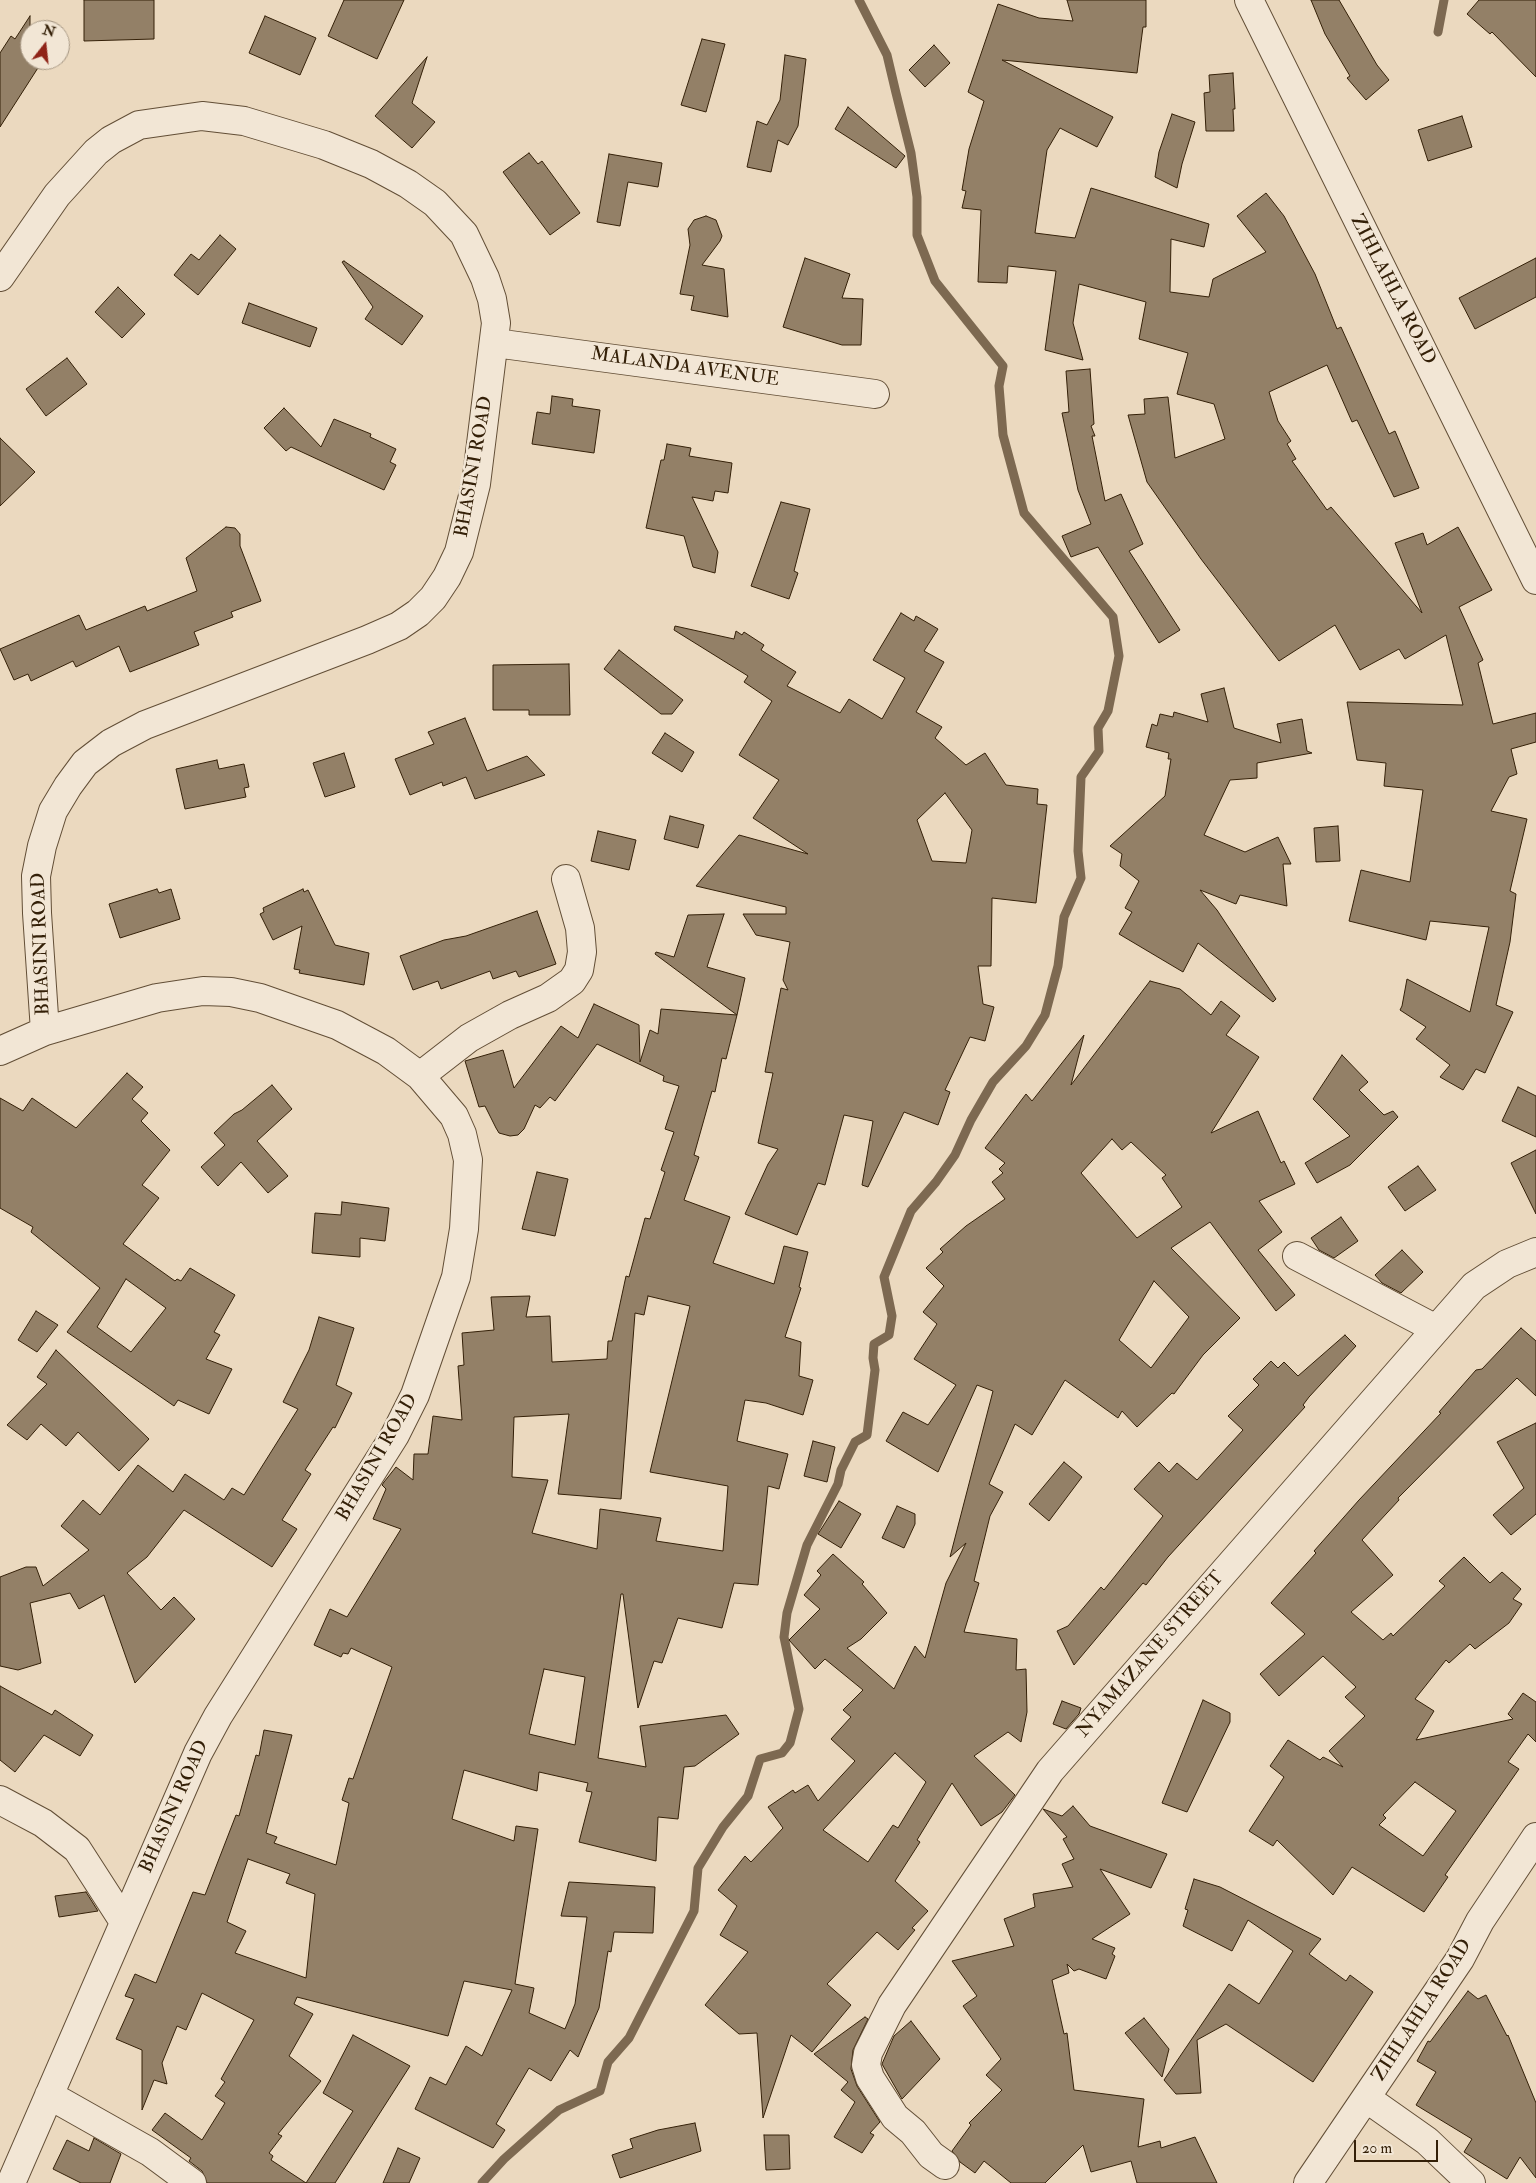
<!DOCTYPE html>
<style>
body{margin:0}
#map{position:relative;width:1536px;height:2183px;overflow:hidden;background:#ebd9bf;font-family:"IM FELL Double Pica",serif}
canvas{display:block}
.north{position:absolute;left:20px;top:20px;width:50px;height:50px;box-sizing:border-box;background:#f2e6d5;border:1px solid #a69783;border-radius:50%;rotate:16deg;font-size:14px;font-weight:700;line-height:20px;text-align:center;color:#342008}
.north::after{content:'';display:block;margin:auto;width:18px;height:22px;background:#8f2418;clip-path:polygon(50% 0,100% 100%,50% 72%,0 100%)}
.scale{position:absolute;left:1354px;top:2140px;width:84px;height:22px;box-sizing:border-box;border:2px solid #342008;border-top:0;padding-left:6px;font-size:15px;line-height:18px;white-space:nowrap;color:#342008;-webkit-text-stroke:4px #f2e6d5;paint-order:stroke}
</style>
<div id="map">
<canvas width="1536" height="2183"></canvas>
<div class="north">N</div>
<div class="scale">20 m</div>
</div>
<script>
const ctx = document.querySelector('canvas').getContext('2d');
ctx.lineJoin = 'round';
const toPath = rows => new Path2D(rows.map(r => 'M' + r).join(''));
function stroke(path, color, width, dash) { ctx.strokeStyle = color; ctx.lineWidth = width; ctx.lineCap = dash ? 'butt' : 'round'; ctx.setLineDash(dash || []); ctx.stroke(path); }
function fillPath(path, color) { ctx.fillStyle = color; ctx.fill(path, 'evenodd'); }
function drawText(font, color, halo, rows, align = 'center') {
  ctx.font = font + ' "IM FELL Double Pica",serif'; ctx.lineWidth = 5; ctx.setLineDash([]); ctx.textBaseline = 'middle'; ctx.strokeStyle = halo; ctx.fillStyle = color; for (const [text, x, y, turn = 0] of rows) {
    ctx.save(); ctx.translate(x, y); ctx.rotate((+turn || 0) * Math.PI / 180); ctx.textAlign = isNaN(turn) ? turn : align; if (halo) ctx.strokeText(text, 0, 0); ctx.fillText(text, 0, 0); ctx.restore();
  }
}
stroke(toPath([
 [1438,32,1444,0],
 [482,2183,504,2159,559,2110,600,2091,608,2062,629,2038,694,1911,698,1868,723,1827,748,1796,760,1759,782,1753,790,1743,799,1709,784,1637,787,1613,807,1545,838,1484,841,1470,855,1442,867,1435,875,1370,873,1358,874,1344,889,1335,892,1316,884,1277,911,1211,936,1182,955,1155,971,1120,993,1082,1026,1046,1045,1015,1058,966,1064,917,1081,878,1078,851,1081,777,1099,751,1098,728,1108,711,1119,656,1113,617,1024,513,1003,435,999,386,1003,366,935,281,917,235,917,197,911,153,896,93,887,55,859,0]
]), '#7d6951', 9);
const building = toPath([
 [84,0,154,0,154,39,84,41,84,0],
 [344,0,404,0,377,59,328,36,344,0],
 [1067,0,1146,0,1146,27,1143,27,1137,73,1002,60,1113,117,1097,147,1060,128,1047,150,1035,233,1075,238,1091,188,1209,224,1204,247,1171,239,1170,292,1209,297,1213,279,1266,252,1237,216,1266,193,1284,216,1315,274,1337,329,1341,327,1389,434,1395,431,1419,488,1394,497,1357,420,1352,422,1327,365,1269,392,1278,421,1291,441,1287,444,1296,459,1292,461,1327,510,1331,507,1422,613,1395,543,1423,533,1427,545,1458,527,1492,590,1459,607,1483,660,1478,663,1493,724,1536,713,1536,742,1511,749,1517,774,1509,777,1491,811,1527,819,1510,891,1516,894,1510,942,1496,1005,1513,1012,1485,1073,1476,1069,1463,1090,1440,1077,1450,1065,1416,1039,1426,1027,1400,1010,1402,1006,1407,979,1470,1012,1489,927,1430,921,1426,940,1349,921,1361,870,1410,882,1423,790,1384,786,1386,763,1357,760,1347,702,1463,705,1446,635,1405,659,1399,649,1360,670,1335,625,1279,661,1201,559,1147,482,1128,415,1145,414,1144,399,1168,397,1175,458,1225,439,1214,404,1177,394,1188,353,1139,339,1146,302,1079,284,1073,323,1083,360,1045,350,1056,271,1008,266,1007,283,978,282,981,210,962,208,966,191,962,190,969,149,984,101,968,92,998,4,1039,18,1073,21,1067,0],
 [1311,0,1339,0,1377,65,1389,80,1366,100,1347,78,1350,76,1325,34,1311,0],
 [1479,0,1536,0,1536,77,1492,32,1490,34,1467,14,1479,0],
 [30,16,30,60,43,60,0,127,0,53,11,36,15,39,30,16],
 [265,16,316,38,300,75,249,53,265,16],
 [702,39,725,44,706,112,681,105,702,39],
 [934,45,950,63,925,87,909,70,934,45],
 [785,55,806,59,798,126,788,145,778,140,771,172,747,167,757,121,767,125,780,100,785,55],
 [427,57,412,103,435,122,412,148,375,116,427,57],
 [1233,73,1235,109,1233,109,1234,131,1206,131,1204,93,1210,92,1209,75,1233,73],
 [848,107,905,156,896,168,835,129,848,107],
 [1172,114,1195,122,1182,164,1177,188,1155,177,1159,152,1172,114],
 [1462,116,1472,147,1428,161,1418,130,1462,116],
 [529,153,538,164,542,161,580,213,550,235,503,172,529,153],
 [609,154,662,163,658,187,628,182,620,226,597,222,609,154],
 [706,216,716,220,722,236,720,241,702,265,724,269,728,317,691,310,694,296,680,294,690,245,688,229,694,220,706,216],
 [220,235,236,249,198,295,174,275,191,254,199,260,220,235],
 [805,258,850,274,842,298,863,299,861,345,842,345,783,327,805,258],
 [1536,258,1536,297,1475,329,1459,298,1536,258],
 [344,261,423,316,402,345,365,319,373,307,342,262,344,261],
 [118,287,145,314,122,338,95,312,118,287],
 [249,303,317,328,310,347,242,323,249,303],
 [67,358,87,384,46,416,26,389,67,358],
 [1090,369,1094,424,1091,426,1095,436,1092,436,1105,501,1121,494,1143,544,1129,551,1180,630,1159,643,1098,547,1071,557,1062,536,1091,524,1078,490,1062,413,1069,412,1066,371,1090,369],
 [552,396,573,399,572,406,600,410,594,453,532,444,537,412,550,414,552,396],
 [284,408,321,447,334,419,371,434,370,437,396,449,390,462,396,465,384,490,291,447,286,451,264,428,284,408],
 [0,438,35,472,0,506,0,438],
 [667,444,691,448,689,456,732,463,728,493,715,491,713,501,692,497,718,552,715,573,693,567,684,536,646,528,661,460,664,460,667,444],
 [781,502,810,509,794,571,798,573,789,599,751,586,781,502],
 [226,527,235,528,240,534,240,546,261,601,231,612,233,617,194,632,199,645,130,672,119,646,76,667,73,661,31,681,28,674,14,680,0,649,79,615,86,630,145,606,147,611,197,591,186,558,226,527],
 [901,613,914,621,916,616,938,629,924,651,944,662,916,712,942,727,935,738,966,765,985,753,1006,785,1038,789,1037,804,1047,805,1036,903,992,898,991,966,978,966,983,1004,994,1007,985,1041,970,1037,945,1090,950,1092,938,1125,904,1112,868,1187,862,1185,873,1121,844,1115,825,1185,818,1183,797,1235,745,1214,768,1164,778,1149,758,1143,773,1073,765,1072,781,988,788,990,783,980,790,942,756,935,743,914,786,914,786,907,696,886,739,835,808,854,753,818,779,780,739,755,772,701,744,682,748,676,674,630,675,626,734,639,736,631,742,635,744,632,764,645,761,650,796,672,787,686,840,713,849,699,882,719,905,678,873,660,901,613],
 [945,793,972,830,966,863,932,861,917,820,945,793],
 [619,650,683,700,672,714,661,714,604,669,619,650],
 [569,664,570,715,529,715,529,710,493,710,493,665,569,664],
 [1224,688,1234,728,1281,743,1277,724,1302,719,1307,751,1312,753,1257,763,1257,778,1230,780,1204,835,1245,852,1278,837,1291,864,1283,864,1287,906,1240,895,1236,904,1200,890,1217,910,1276,999,1273,1002,1198,943,1183,972,1119,934,1132,912,1125,908,1139,881,1120,866,1122,854,1110,846,1165,796,1171,759,1168,759,1169,753,1146,747,1152,724,1157,726,1160,714,1173,717,1174,712,1208,722,1201,694,1224,688],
 [465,718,487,771,527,756,545,775,475,799,466,777,443,786,442,782,410,795,395,759,434,744,428,732,465,718],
 [665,733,694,752,682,772,652,753,665,733],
 [344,753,355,787,325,797,313,763,344,753],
 [217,760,219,769,244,764,249,787,244,788,246,797,185,809,176,769,217,760],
 [670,816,704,825,698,848,664,839,670,816],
 [1338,826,1340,861,1316,862,1314,828,1338,826],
 [598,831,636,840,629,870,591,861,598,831],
 [157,889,159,893,171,889,180,919,120,938,109,904,157,889],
 [303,889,304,892,308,890,335,945,369,953,364,985,299,973,300,970,294,969,302,926,273,940,260,914,264,912,263,908,303,889],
 [537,911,556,964,519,977,516,971,493,979,490,971,441,989,438,981,413,990,400,956,444,940,466,936,537,911],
 [724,914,707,967,745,978,737,1015,655,954,656,952,674,957,688,915,724,914],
 [1150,981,1180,989,1211,1015,1221,1001,1240,1016,1226,1035,1259,1057,1211,1133,1258,1111,1281,1163,1284,1161,1295,1184,1259,1201,1282,1232,1258,1250,1295,1295,1276,1311,1210,1222,1171,1248,1240,1318,1203,1355,1174,1394,1172,1393,1137,1427,1122,1411,1118,1418,1065,1380,1032,1435,1015,1424,989,1484,1003,1492,990,1516,974,1581,979,1583,964,1632,1017,1639,1016,1670,1026,1669,1027,1712,1021,1742,1008,1732,974,1756,1015,1795,1002,1812,981,1826,952,1783,917,1840,920,1842,895,1881,928,1911,912,1928,915,1930,898,1950,877,1932,827,1984,851,2005,812,2052,791,2035,763,2118,757,2033,739,2034,705,2005,748,1952,720,1935,737,1906,718,1890,745,1856,751,1862,783,1828,768,1807,793,1790,795,1793,808,1785,818,1801,855,1761,831,1739,851,1717,843,1710,863,1690,825,1659,815,1669,789,1640,820,1609,804,1595,821,1575,817,1571,833,1554,864,1582,862,1584,887,1613,861,1639,847,1648,894,1689,915,1646,925,1658,946,1583,966,1543,950,1557,993,1391,977,1385,938,1472,886,1441,903,1412,928,1425,956,1385,914,1359,937,1324,923,1312,944,1286,926,1268,943,1252,940,1249,966,1226,1005,1199,992,1182,1003,1173,999,1169,1005,1163,985,1148,1026,1094,1032,1101,1084,1035,1071,1085,1150,981],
 [1112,1139,1122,1150,1131,1142,1166,1175,1162,1178,1182,1207,1137,1238,1081,1173,1112,1139],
 [1154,1281,1189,1317,1151,1368,1119,1340,1154,1281],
 [895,1753,926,1782,898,1828,893,1825,868,1862,823,1830,895,1753],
 [594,1004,639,1025,640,1062,650,1030,658,1034,661,1009,737,1015,726,1059,722,1058,715,1092,712,1091,694,1155,699,1157,684,1200,730,1217,713,1263,774,1284,784,1246,808,1252,799,1287,801,1288,785,1337,801,1342,799,1376,813,1380,803,1415,766,1403,745,1400,737,1441,788,1454,779,1489,768,1486,758,1585,734,1583,722,1628,678,1618,662,1663,654,1661,638,1708,623,1594,621,1594,598,1758,646,1767,640,1726,726,1715,739,1734,695,1766,684,1767,678,1819,658,1817,656,1861,579,1842,592,1792,586,1791,588,1783,539,1772,537,1791,464,1770,452,1819,514,1841,516,1826,538,1829,515,1984,534,1988,529,2013,565,2029,575,2004,587,1917,561,1916,569,1882,655,1887,653,1933,614,1932,611,1952,608,1951,599,2008,578,2057,570,2050,551,2081,529,2068,496,2124,505,2130,493,2148,415,2109,430,2077,446,2085,466,2046,482,2056,512,1990,464,1981,448,2036,297,1997,294,2004,313,2014,289,2056,321,2081,278,2134,282,2136,269,2153,273,2156,271,2160,306,2183,207,2183,202,2171,189,2161,191,2158,152,2130,165,2113,202,2140,225,2103,215,2096,225,2082,221,2079,254,2020,202,1993,186,2030,177,2026,162,2063,167,2084,154,2080,142,2110,142,2050,116,2039,134,1999,125,1996,135,1974,156,1983,193,1892,205,1895,236,1815,239,1816,256,1755,259,1756,264,1730,292,1735,266,1833,277,1837,274,1843,336,1865,349,1803,342,1800,349,1778,353,1779,392,1667,351,1648,348,1654,343,1653,341,1657,314,1645,330,1609,347,1617,401,1529,373,1519,386,1489,382,1485,384,1482,396,1467,413,1480,414,1454,428,1454,433,1416,462,1420,458,1366,464,1365,462,1333,494,1330,491,1297,530,1296,526,1317,550,1316,552,1362,607,1359,608,1341,612,1341,626,1276,629,1277,645,1218,650,1219,665,1172,661,1170,674,1132,665,1129,679,1086,663,1081,664,1076,597,1044,555,1101,550,1097,540,1108,535,1105,524,1129,518,1135,510,1136,499,1133,496,1128,485,1106,479,1107,465,1061,503,1050,514,1088,561,1026,578,1038,594,1004],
 [648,1296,690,1306,650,1472,728,1486,723,1551,656,1541,661,1518,600,1509,597,1549,532,1533,548,1480,512,1477,514,1417,569,1414,558,1494,621,1499,635,1313,644,1315,648,1296],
 [544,1669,585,1677,575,1745,529,1734,544,1669],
 [248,1859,290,1874,286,1883,315,1894,306,1978,235,1953,246,1931,227,1922,248,1859],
 [1342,1055,1368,1082,1359,1090,1384,1115,1393,1111,1398,1117,1350,1165,1317,1183,1305,1163,1350,1136,1313,1099,1342,1055],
 [127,1073,143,1087,132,1099,148,1113,141,1121,170,1150,142,1185,159,1198,123,1244,175,1281,177,1279,181,1281,190,1268,235,1295,214,1332,220,1335,206,1359,232,1369,209,1414,178,1400,174,1406,67,1332,100,1288,31,1232,33,1227,0,1208,0,1098,23,1111,32,1098,76,1128,127,1073],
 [126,1279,166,1308,131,1352,97,1327,126,1279],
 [272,1085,292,1109,257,1141,288,1176,268,1193,241,1162,218,1186,201,1167,225,1145,214,1133,234,1114,242,1110,272,1085],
 [1518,1087,1536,1096,1536,1137,1502,1121,1518,1087],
 [1536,1150,1536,1214,1511,1163,1536,1150],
 [1418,1166,1436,1190,1405,1211,1388,1187,1418,1166],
 [537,1172,568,1179,555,1236,522,1229,537,1172],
 [342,1202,389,1208,385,1241,360,1238,360,1257,312,1253,315,1213,341,1215,342,1202],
 [1341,1217,1358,1241,1334,1258,1319,1250,1311,1238,1341,1217],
 [1402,1250,1423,1272,1401,1293,1382,1283,1375,1275,1402,1250],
 [36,1311,58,1325,37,1352,18,1340,36,1311],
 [319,1317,354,1328,336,1385,352,1393,335,1428,333,1427,305,1470,311,1474,282,1520,297,1529,272,1567,184,1510,147,1557,127,1573,161,1610,174,1597,195,1619,135,1683,104,1595,79,1609,70,1593,30,1603,41,1663,18,1670,0,1666,0,1577,26,1567,36,1567,43,1586,89,1550,61,1526,83,1500,100,1515,138,1465,173,1492,185,1474,224,1500,232,1488,244,1495,298,1409,283,1402,309,1350,319,1317],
 [1521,1328,1536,1341,1536,1396,1517,1378,1398,1498,1399,1500,1362,1540,1393,1575,1351,1612,1383,1640,1391,1633,1393,1636,1445,1586,1439,1581,1464,1557,1490,1583,1502,1572,1521,1589,1513,1599,1522,1604,1509,1623,1475,1649,1470,1644,1449,1663,1446,1660,1415,1699,1434,1711,1416,1740,1513,1719,1508,1714,1523,1693,1536,1702,1536,1742,1528,1734,1508,1762,1519,1769,1445,1875,1448,1877,1424,1912,1352,1867,1333,1895,1277,1840,1273,1846,1249,1831,1284,1777,1270,1766,1288,1740,1320,1760,1323,1757,1343,1767,1329,1751,1365,1716,1345,1697,1356,1687,1323,1656,1279,1696,1260,1674,1305,1634,1271,1603,1316,1553,1314,1551,1359,1500,1441,1413,1439,1412,1476,1370,1482,1369,1521,1328],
 [1415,1782,1456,1811,1423,1856,1379,1825,1386,1818,1383,1815,1415,1782],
 [1345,1335,1356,1346,1309,1397,1303,1405,1305,1407,1168,1557,1146,1585,1143,1583,1074,1665,1057,1631,1068,1626,1101,1587,1104,1590,1163,1516,1134,1489,1159,1462,1169,1472,1177,1463,1197,1480,1243,1430,1228,1416,1259,1385,1253,1379,1271,1361,1278,1368,1284,1362,1298,1376,1345,1335],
 [56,1350,149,1439,119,1471,78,1432,66,1446,41,1424,27,1440,7,1425,47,1384,37,1377,56,1350],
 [1536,1423,1536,1514,1511,1535,1493,1515,1524,1488,1497,1442,1536,1423],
 [813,1441,835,1447,827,1482,804,1476,813,1441],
 [1064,1462,1082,1477,1049,1521,1029,1504,1064,1462],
 [839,1501,861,1514,841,1548,818,1534,839,1501],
 [897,1506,915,1514,915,1524,904,1548,882,1538,897,1506],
 [0,1686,52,1715,55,1710,93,1735,80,1756,44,1735,15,1772,0,1760,0,1686],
 [1203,1700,1230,1713,1230,1722,1187,1812,1162,1803,1203,1700],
 [1062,1701,1081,1708,1079,1714,1066,1729,1053,1724,1062,1701],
 [1073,1806,1090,1826,1167,1854,1151,1888,1100,1869,1130,1914,1092,1939,1115,1948,1112,1954,1115,1956,1106,1979,1079,1969,1074,1971,1067,1964,1069,1973,1052,1980,1064,2034,1067,2033,1074,2090,1144,2099,1138,2147,1160,2141,1161,2148,1195,2137,1217,2183,1137,2183,1131,2161,1091,2172,1083,2145,1045,2183,1011,2183,984,2161,975,2173,960,2162,952,2151,971,2125,969,2123,1002,2090,986,2075,1001,2059,963,2006,977,1996,952,1961,1014,1946,1004,1919,1035,1907,1033,1894,1073,1887,1062,1864,1074,1859,1063,1839,1067,1837,1043,1809,1062,1816,1073,1806],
 [1194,1879,1220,1887,1321,1939,1309,1954,1346,1981,1350,1975,1373,1992,1313,2082,1226,2024,1197,2040,1201,2093,1176,2094,1164,2080,1229,1984,1259,2004,1293,1951,1248,1920,1232,1951,1183,1926,1188,1910,1185,1909,1194,1879],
 [86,1892,98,1911,59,1917,55,1896,86,1892],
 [1468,1991,1478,1999,1486,1995,1507,2036,1508,2035,1536,2103,1536,2178,1520,2157,1507,2179,1464,2152,1472,2139,1416,2105,1436,2072,1417,2061,1428,2041,1430,2042,1468,1991],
 [865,2017,868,2019,853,2050,851,2069,857,2086,880,2122,870,2133,874,2135,862,2153,834,2137,855,2102,841,2090,848,2082,814,2054,865,2017],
 [1144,2018,1169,2049,1162,2077,1125,2033,1144,2018],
 [911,2021,940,2059,902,2099,882,2064,894,2036,911,2021],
 [353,2035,410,2066,335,2183,306,2183,353,2111,323,2093,353,2035],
 [695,2123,701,2151,620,2178,612,2155,633,2148,630,2139,658,2130,695,2123],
 [764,2135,789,2135,790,2169,766,2170,764,2135],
 [94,2138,121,2154,110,2183,81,2183,53,2169,67,2140,89,2151,94,2138],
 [398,2148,420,2158,409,2183,383,2183,398,2148]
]);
fillPath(building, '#938067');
stroke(building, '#342008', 1);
const minor = toPath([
 [1249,0,1536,580],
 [0,277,57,195,96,152,111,140,139,125,202,116,244,121,324,145,371,164,408,184,435,203,464,234,485,278,492,299,496,323,476,484,459,552,447,577,433,598,418,613,399,626,367,640,145,725,111,743,85,763,68,786,53,811,42,846,36,876,37,913,45,1031],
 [495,343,875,394],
 [0,1051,45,1031,157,998,203,991,231,992,260,998,337,1025,386,1051,420,1076,454,1116,462,1134,468,1160,464,1229,456,1277,415,1395,395,1435,218,1716,198,1753,11,2183],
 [420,1076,469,1038,510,1015,548,998,572,981,579,970,582,952,580,928,566,879],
 [1297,1256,1436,1329],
 [0,1800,43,1823,77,1849,124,1922],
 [49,2095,150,2152,192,2183],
 [1366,2098,1427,2141,1471,2183],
 [945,2165,931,2155,913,2132,895,2117,870,2078,866,2065,868,2053,892,2005,1050,1771,1474,1286,1507,1264,1536,1252],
 [1308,2183,1460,1959,1480,1921,1536,1837]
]);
stroke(minor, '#624e36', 30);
stroke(minor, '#f2e6d5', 28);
drawText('19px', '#342008', '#f2e6d5', [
 ["ZIHLAHLA ROAD",1392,290,63],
 ["MALANDA AVENUE",685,368,8],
 ["BHASINI ROAD",475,467,-80],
 ["BHASINI ROAD",42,944,-92],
 ["BHASINI ROAD",378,1458,-60],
 ["NYAMAZANE STREET",1151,1655,-49],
 ["BHASINI ROAD",175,1807,-66],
 ["ZIHLAHLA ROAD",1423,2011,-57]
]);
</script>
